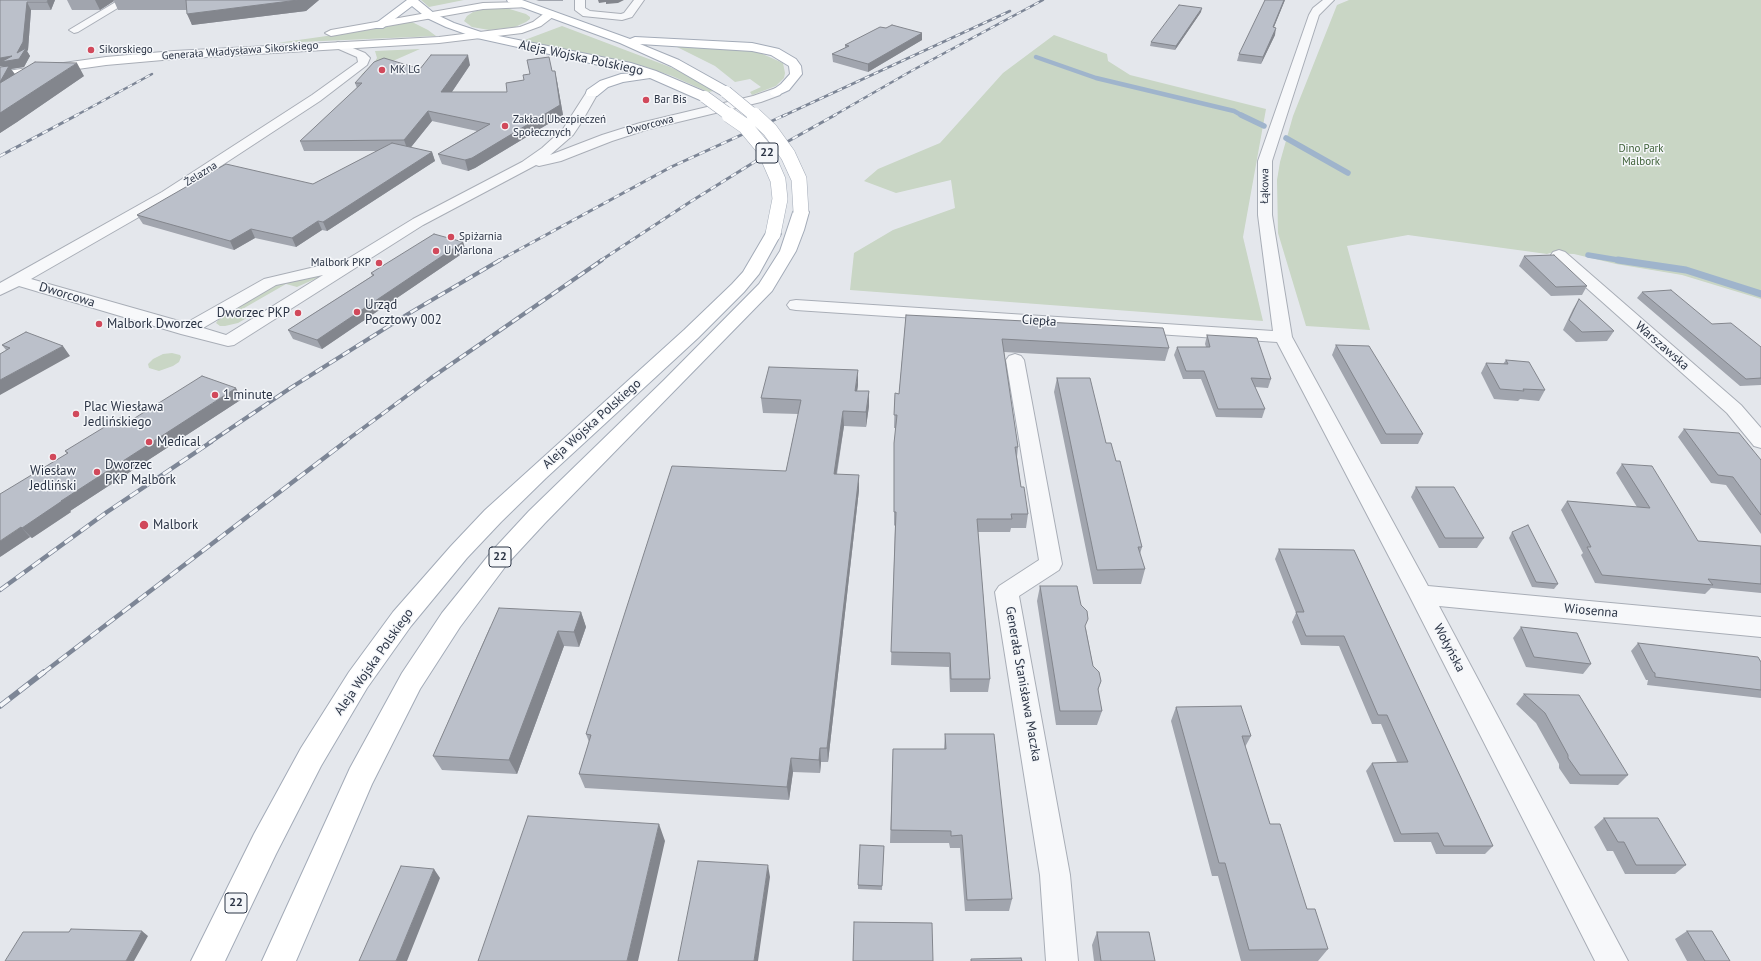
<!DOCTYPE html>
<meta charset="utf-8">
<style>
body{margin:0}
canvas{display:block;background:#e4e7ec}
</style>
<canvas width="1761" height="961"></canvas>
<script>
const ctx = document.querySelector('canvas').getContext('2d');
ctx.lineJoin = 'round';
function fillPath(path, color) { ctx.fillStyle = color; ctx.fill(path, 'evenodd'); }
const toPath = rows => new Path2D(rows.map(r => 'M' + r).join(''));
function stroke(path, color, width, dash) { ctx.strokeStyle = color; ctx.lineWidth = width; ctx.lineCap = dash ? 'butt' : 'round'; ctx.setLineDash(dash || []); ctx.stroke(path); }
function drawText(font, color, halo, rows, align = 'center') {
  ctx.font = font + ' "PT Sans",sans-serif'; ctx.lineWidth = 3; ctx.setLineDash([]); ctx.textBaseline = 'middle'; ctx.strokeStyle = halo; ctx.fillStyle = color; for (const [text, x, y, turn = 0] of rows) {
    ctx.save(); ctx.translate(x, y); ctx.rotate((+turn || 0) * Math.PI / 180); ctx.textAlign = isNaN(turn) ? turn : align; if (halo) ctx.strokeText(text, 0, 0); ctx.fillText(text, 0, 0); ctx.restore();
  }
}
fillPath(toPath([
 [421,0,464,0,429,7],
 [1349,0,1761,0,1761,299,1682,275,1616,264,1574,254,1550,253,1547,254,1408,235,1347,246,1370,330,1306,326,1278,233,1277,180,1280,162,1293,116,1337,5],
 [503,7,526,14,530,17,530,19,526,22,515,27,489,30,472,27,464,21,467,16,473,12,488,8],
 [412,22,428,30,436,36,277,43,362,31],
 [562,26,670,67,683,73,714,91,708,92,672,76,646,67,605,57,522,41],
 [1054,35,1107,54,1108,61,1130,75,1266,109,1243,237,1263,321,850,290,854,253,893,230,955,208,951,180,896,193,864,181,878,169,940,143,1003,73],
 [673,45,743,50,758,52,783,63,785,73,784,78,776,86,752,95,750,92,761,87,750,79,735,82,715,66],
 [420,49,361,75,374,63,377,58,375,51],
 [326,274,297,287,286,284,239,311,250,316,238,323,225,326,220,326,216,323,220,317,280,282],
 [172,353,180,355,181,357,179,362,173,366,159,371,149,368,148,364,153,359,163,354]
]), '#c9d6c5');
stroke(toPath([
 [1036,57,1096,78,1234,111,1243,116]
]), '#9fb4cc', 4.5);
stroke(toPath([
 [1241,115,1264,126],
 [1286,138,1348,173],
 [1588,255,1624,261]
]), '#9fb4cc', 5.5);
stroke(toPath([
 [1618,260,1686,270,1761,294]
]), '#9fb4cc', 7);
const minor = toPath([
 [119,0,131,0,78,32,74,33,69,30,119,0],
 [575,0,585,0,585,8,590,11,621,14,624,13,634,0,644,0,632,17,622,20,583,16,575,10,575,0],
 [1323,0,1334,0,1319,15,1272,161,1272,215,1292,337,1428,586,1761,617,1761,637,1439,606,1628,961,1595,961,1409,595,1277,342,796,310,790,309,787,305,790,301,796,300,1273,331,1258,215,1258,161,1309,15,1313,8,1323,0],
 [338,42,365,53,370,58,367,65,320,101,172,198,31,279,186,323,264,279,336,262,341,263,413,219,522,162,542,148,563,129,588,90,596,90,598,93,581,123,573,135,550,155,602,135,640,123,753,96,776,88,780,89,782,92,780,95,761,102,649,129,612,141,561,161,539,166,536,165,423,225,234,345,228,346,181,334,19,286,0,295,0,283,162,192,312,95,358,62,357,57,334,47,332,45,338,42],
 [323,275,226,335,203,328,276,285,323,275],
 [1559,250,1565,252,1741,405,1761,428,1761,448,1754,446,1727,413,1553,258,1551,255,1553,252,1559,250],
 [1015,354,1021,356,1024,360,1062,564,1059,570,1019,596,1070,875,1078,961,1046,961,1040,875,995,592,999,586,1039,560,1006,360,1009,356,1015,354]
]);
const secondary = toPath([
 [525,2,530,5,529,7,483,9,331,36,325,33,331,30,483,3,525,2],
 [550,11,554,12,555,14,554,16,541,26,522,33,439,43,174,59,106,65,0,80,0,72,106,57,174,51,439,37,520,27,533,22,546,12,550,11]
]);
const primary = toPath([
 [407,0,418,0,435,14,454,23,484,33,631,63,656,71,710,94,711,97,710,100,705,101,700,100,650,78,623,82,608,87,597,96,587,96,586,93,587,90,600,81,621,74,635,73,477,38,446,27,427,18,412,6,383,28,375,28,373,26,375,24,407,0],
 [507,0,522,0,630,39,635,37,752,43,779,49,796,59,801,66,802,74,789,90,776,96,771,95,770,92,781,84,790,74,789,66,771,55,752,51,640,44,679,60,731,89,732,92,731,95,726,96,721,95,671,66,620,43,508,2,507,0],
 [801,207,807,209,809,212,804,230,796,251,772,291,545,523,508,563,460,627,420,689,372,784,296,961,262,961,350,768,402,673,442,613,492,551,529,511,664,380,759,284,780,251,793,212,795,209,801,207],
 [773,229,779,231,781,234,759,274,744,292,698,338,546,478,501,522,467,558,411,626,367,688,321,766,276,854,225,961,191,961,254,834,301,748,349,672,393,612,451,546,485,510,684,330,732,284,743,272,767,231,773,229]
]);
stroke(minor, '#a9aeb7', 2);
stroke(secondary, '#a9aeb7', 2);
stroke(primary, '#a3abb8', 2);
fillPath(minor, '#f7f8fa');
fillPath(secondary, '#fff');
fillPath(primary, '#fff');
const railFar4 = toPath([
 [75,116,152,74],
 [783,116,1010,11],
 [833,116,913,70,1043,0]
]);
const railFar3 = toPath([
 [0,156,77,115],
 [498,261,671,167,785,115],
 [600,261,690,202,785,143,835,115]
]);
const railFar2 = toPath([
 [209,443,292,387,408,314,500,260],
 [343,443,431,378,602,260]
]);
const railFar1 = toPath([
 [0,590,107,512,211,442],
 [43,673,345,442]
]);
const rail = toPath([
 [0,706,44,672]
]);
stroke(railFar4, '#7d8696', 2.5);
stroke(railFar3, '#7d8696', 3);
stroke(railFar2, '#7d8696', 4);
stroke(railFar1, '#7d8696', 4.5);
stroke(rail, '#7d8696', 5.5);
stroke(railFar4, '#f4f6f9', 1.5, [5]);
stroke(railFar3, '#f4f6f9', 2, [6]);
stroke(railFar2, '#f4f6f9', 2.5, [8]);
stroke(railFar1, '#f4f6f9', 3, [10]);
stroke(rail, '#f4f6f9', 4, [12]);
const primaryBridgeFar1 = toPath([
 [726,92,755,116],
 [705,97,731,116]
]);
const primaryBridge = toPath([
 [729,115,745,126,765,150,778,180,780,199,773,234],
 [754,115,770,130,788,155,799,179,801,212]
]);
stroke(primaryBridgeFar1, '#a3abb8', 13, []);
stroke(primaryBridge, '#a3abb8', 16, []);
stroke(primaryBridgeFar1, '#fff', 12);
stroke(primaryBridge, '#fff', 15);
fillPath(toPath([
 [0,0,55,0,51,10,31,10,28,50,27,51,30,56,24,67,11,69,15,74,84,76,17,122,0,133,0,67,4,66],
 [67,0,319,0,306,11,192,25,187,10,118,10,114,1,100,10,72,10],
 [536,0,563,0,563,1,539,1],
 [1285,0,1274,27,1275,35,1261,64,1237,61,1239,54],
 [1201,12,1175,50,1150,46,1151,42],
 [886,28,922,33,922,40,868,72,833,62,832,54,845,48,845,45],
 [470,65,452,92,507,92,553,71,557,81,563,115,475,168,468,171,442,164,438,154,477,131,432,121,410,148,432,152,435,161,327,231,322,230,296,247,255,238,234,250,143,224,137,215,313,184,377,151,304,151,300,141,357,88,355,83,420,69],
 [463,242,466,251,322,349,293,339,288,330,372,276,371,273],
 [1524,256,1587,286,1582,295,1551,296,1519,266],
 [1642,292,1761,347,1761,385,1740,386,1637,298],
 [1579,299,1614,331,1607,341,1576,342,1563,330,1573,309],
 [906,315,1169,348,1165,361,1004,352,1018,447,1017,457,1021,487,1028,514,1026,528,1011,528,1010,532,978,532,990,679,988,692,950,692,949,667,891,665,895,526,894,525,894,443,896,428,894,428,895,393,899,394],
 [1207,335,1271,379,1268,388,1255,387,1265,409,1262,418,1216,417,1201,379,1183,379,1174,355,1177,347,1206,347,1205,344],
 [2,345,70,356,6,350],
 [1336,345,1423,434,1418,444,1381,444,1332,355],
 [1506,360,1545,390,1539,401,1520,399,1518,401,1494,399,1481,373,1486,363,1503,364],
 [1057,378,1106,443,1116,461,1142,547,1140,554,1145,569,1141,584,1093,584,1054,392],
 [858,385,857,391,869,391,869,406,866,427,844,426,837,474,859,490,828,762,821,762,820,773,793,772,789,800,585,788,579,774,589,742,586,734,786,471,798,414,763,413,761,398],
 [242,399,70,511,71,512,32,538,30,537,0,557,67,454,65,451,130,421],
 [1684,429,1761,460,1761,534,1726,485,1711,483,1678,437],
 [1622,464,1698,541,1761,546,1761,593,1711,588,1705,594,1595,583,1581,555,1583,553,1561,510,1567,501,1637,507,1616,473],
 [1416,487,1484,538,1477,548,1439,548,1411,497],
 [1512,532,1558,584,1554,589,1532,587,1509,538],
 [1279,549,1354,550,1493,846,1485,854,1436,854,1431,842,1394,842,1366,771,1372,763,1397,762,1381,724,1372,724,1339,646,1301,645,1292,622,1296,613,1275,559],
 [1040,586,1086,629,1093,666,1101,681,1098,691,1102,711,1097,725,1056,725,1037,601],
 [581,612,586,627,579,647,564,646,517,774,442,770,433,756,490,627],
 [1521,627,1591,664,1583,674,1526,667,1513,638],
 [1638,643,1761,662,1761,698,1647,685,1648,680,1646,680,1631,651],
 [1524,694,1628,775,1618,785,1570,784,1559,768,1559,764,1536,723,1516,704],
 [1176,707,1251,736,1245,747,1270,824,1307,909,1328,949,1318,961,1241,961,1218,876,1212,876,1171,721],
 [945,734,1012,899,1009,911,965,911,960,848,950,848,949,843,890,843,893,749,944,749],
 [1604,818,1686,865,1675,874,1625,874,1613,851,1607,851,1594,827],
 [884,846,882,890,858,889,858,885],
 [1687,931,1730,961,1687,961,1675,939],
 [1097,932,1155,961,1094,961,1092,945]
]), '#a1a5ae');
fillPath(toPath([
 [48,0,55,0,51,10,47,2],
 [95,0,113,0,114,1,100,10],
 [298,0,319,0,306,11,192,25,187,14],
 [598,0,624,0,618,3,606,4,606,2,599,3],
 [1284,0,1285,0,1271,34,1273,27],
 [27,2,31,10,28,50,27,51,30,56,24,67,11,69,18,79,0,86,0,82,6,70,3,66,0,66,0,58,12,56,17,53],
 [1202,8,1201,12,1175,50,1176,46],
 [1276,28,1275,35,1261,64,1263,57],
 [922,33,922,40,868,72,868,64],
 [468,55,470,65,445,102,441,92],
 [77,63,84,76,17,122,0,133,0,113],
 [555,71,557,81,563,115,475,168,468,171,465,160],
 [428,111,432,121,408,151,404,140],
 [432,152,435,161,327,231,323,222],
 [318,221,322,230,296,247,292,238],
 [251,229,255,238,234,250,230,241],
 [463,242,466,251,322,349,317,340],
 [63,346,70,356,0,395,0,380],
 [858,370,858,385,855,405,855,391],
 [236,388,242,399,70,511,71,512,32,538,22,528,61,501],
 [869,391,869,406,866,427,866,412],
 [843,411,844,426,834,488,834,474],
 [859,475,859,490,828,762,827,748],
 [21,527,30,537,0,557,0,541],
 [581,612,586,627,579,647,574,632],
 [558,631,564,646,517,774,509,760],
 [820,748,821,762,820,773,819,760],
 [791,758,793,772,789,800,787,787],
 [659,824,665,841,638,961,627,961],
 [768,865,770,877,758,961,754,961],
 [434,869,440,878,407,961,396,961],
 [142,931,148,936,134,961,126,961]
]), '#83868d');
const building = toPath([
 [0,0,48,0,47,2,27,2,23,42,17,53,26,48,19,59,1,62,12,56,0,58,0,0],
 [186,0,298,0,187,14,186,0],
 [1265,0,1284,0,1273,27,1276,28,1263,57,1239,54,1265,0],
 [1179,5,1202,8,1176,46,1151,42,1179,5],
 [892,25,922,33,868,64,832,54,849,46,845,45,880,27,886,28,892,25],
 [431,55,468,55,441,92,507,92,506,83,524,80,523,75,530,74,527,60,549,57,552,71,555,71,560,105,472,158,465,160,438,154,490,124,428,111,404,140,300,141,362,83,355,83,374,62,384,58,420,69,431,55],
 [35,62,77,63,0,113,0,83,35,62],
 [9,66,0,82,0,67,9,66],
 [392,143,432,152,323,222,318,221,292,238,251,229,230,241,137,215,226,164,313,184,392,143],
 [434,234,463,242,317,340,288,330,374,275,371,273,434,234],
 [1554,255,1587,286,1556,287,1524,256,1554,255],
 [1671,290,1712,324,1731,323,1761,347,1761,378,1746,379,1642,292,1671,290],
 [1579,299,1614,331,1582,332,1569,320,1579,299],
 [906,315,1163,328,1169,348,1002,339,1018,447,1015,447,1021,487,1024,487,1028,514,1011,514,1012,519,977,519,990,679,951,679,950,653,891,652,896,512,894,512,894,443,897,415,894,415,895,393,899,394,906,315],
 [26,332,63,346,0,380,0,354,10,348,2,345,26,332],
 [1207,335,1257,338,1271,379,1251,378,1265,409,1218,409,1204,371,1186,371,1177,347,1210,347,1207,335],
 [1336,345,1369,346,1423,434,1386,434,1336,345],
 [1506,360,1529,362,1545,390,1523,389,1524,391,1500,389,1486,363,1508,364,1506,360],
 [769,367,858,370,855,391,869,391,866,412,843,411,834,474,859,475,827,748,820,748,819,760,791,758,787,787,579,774,591,735,586,734,672,466,786,471,801,400,761,398,769,367],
 [202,376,236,388,61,501,62,501,22,528,21,527,0,541,0,494,68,453,65,451,121,417,130,421,202,376],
 [1057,378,1090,378,1106,443,1111,443,1116,461,1120,461,1142,547,1138,547,1145,569,1097,570,1057,378],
 [1684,429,1739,433,1761,460,1761,515,1733,477,1718,475,1684,429],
 [1622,464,1652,466,1698,541,1761,546,1761,584,1708,579,1713,585,1602,575,1587,547,1591,547,1567,501,1650,508,1622,464],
 [1416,487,1454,487,1484,538,1445,538,1416,487],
 [1528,525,1558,584,1536,582,1512,532,1528,525],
 [1279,549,1354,550,1493,846,1444,846,1438,833,1401,834,1372,763,1408,762,1387,715,1378,715,1344,636,1306,636,1296,612,1304,612,1279,549],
 [1040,586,1077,586,1081,605,1087,611,1088,619,1085,626,1093,666,1099,672,1101,681,1098,689,1102,711,1060,711,1040,586],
 [499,608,581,612,574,632,558,631,509,760,433,756,499,608],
 [1521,627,1577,633,1591,664,1534,657,1521,627],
 [1638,643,1758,657,1761,662,1761,690,1655,677,1655,673,1653,672,1638,643],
 [1524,694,1579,695,1628,775,1580,775,1568,758,1568,755,1545,713,1524,694],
 [1241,706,1251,736,1242,736,1270,824,1280,824,1307,909,1315,909,1328,949,1249,950,1225,863,1219,863,1176,707,1241,706],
 [945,734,994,734,1012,899,967,900,962,835,951,836,951,831,891,830,893,749,946,749,945,734],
 [528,816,659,824,627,961,478,961,528,816],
 [1604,818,1658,818,1686,865,1636,865,1624,842,1618,842,1604,818],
 [860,845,884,846,882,886,858,885,860,845],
 [698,861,768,865,754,961,678,961,698,861],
 [401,866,434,869,396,961,359,961,401,866],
 [854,922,932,923,933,961,853,961,854,922],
 [71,929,142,931,126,961,5,961,23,932,69,932,71,929],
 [1687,931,1712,931,1730,961,1705,961,1687,931],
 [1097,932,1149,932,1155,961,1101,961,1097,932],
 [1021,958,1022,961,971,961,971,959,1021,958]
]);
fillPath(building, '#bbc0ca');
stroke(building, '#83868d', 1);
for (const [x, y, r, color] of [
 [91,50,4,"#d1495b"],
 [382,70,4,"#d1495b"],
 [646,100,4,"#d1495b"],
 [505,126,4,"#d1495b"],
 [451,237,4,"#d1495b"],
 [436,251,4,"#d1495b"],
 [379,263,4,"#d1495b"],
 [357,312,4,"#d1495b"],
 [298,313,4,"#d1495b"],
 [99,324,4,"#d1495b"],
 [215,395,4,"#d1495b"],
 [76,414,4,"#d1495b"],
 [149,442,4,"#d1495b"],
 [53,457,4,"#d1495b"],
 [97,472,4,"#d1495b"],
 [144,525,5,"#d1495b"]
]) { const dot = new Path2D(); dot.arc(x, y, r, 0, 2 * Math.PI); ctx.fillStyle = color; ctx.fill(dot); stroke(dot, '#f4f6f9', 1.5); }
drawText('11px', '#2b3445', '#f4f6f9', [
 ["Sikorskiego",99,50],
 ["MK LG",390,70],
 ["Bar Bis",654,100],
 ["Zakład Ubezpieczeń",513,120],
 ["Społecznych",513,133],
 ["Spiżarnia",459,237],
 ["U Marlona",444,251],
 ["Malbork PKP",371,263,"right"]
], 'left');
drawText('11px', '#2b3445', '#f4f6f9', [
 ["Generała Władysława Sikorskiego",240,51,-4],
 ["Dworcowa",650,125,-15],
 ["Żelazna",201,174,-32],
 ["Łąkowa",1265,186,-89]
]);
drawText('11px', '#3f6138', '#f4f6f9', [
 ["Dino Park",1641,149],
 ["Malbork",1641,162]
]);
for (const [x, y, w] of [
 [767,153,22],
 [500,557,22],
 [236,903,22]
]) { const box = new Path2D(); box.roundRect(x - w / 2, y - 10, w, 20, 3); ctx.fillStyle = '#f4f6f9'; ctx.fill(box); stroke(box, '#2b3445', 1); }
drawText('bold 12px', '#2b3445', null, [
 ["22",767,153],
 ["22",500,557],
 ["22",236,903]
]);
drawText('13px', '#2b3445', '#f4f6f9', [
 ["Aleja Wojska Polskiego",581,58,12],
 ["Dworcowa",67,295,17],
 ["Ciepła",1039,321,4],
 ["Warszawska",1662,346,41],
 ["Aleja Wojska Polskiego",592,424,-42],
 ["Wiosenna",1591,611,5],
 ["Wołyńska",1449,648,62],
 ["Aleja Wojska Polskiego",374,662,-55],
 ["Generała Stanisława Maczka",1023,684,80]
]);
drawText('13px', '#2b3445', '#f4f6f9', [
 ["Urząd",365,305],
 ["Pocztowy 002",365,320],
 ["Dworzec PKP",290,313,"right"],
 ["Malbork Dworzec",107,324],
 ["1 minute",223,395],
 ["Plac Wiesława",84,407],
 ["Jedlińskiego",84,422],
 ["Medical",157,442],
 ["Dworzec",105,465],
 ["PKP Malbork",105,480],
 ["Wiesław",53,471,"center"],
 ["Jedliński",53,486,"center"],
 ["Malbork",153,525]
], 'left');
</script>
